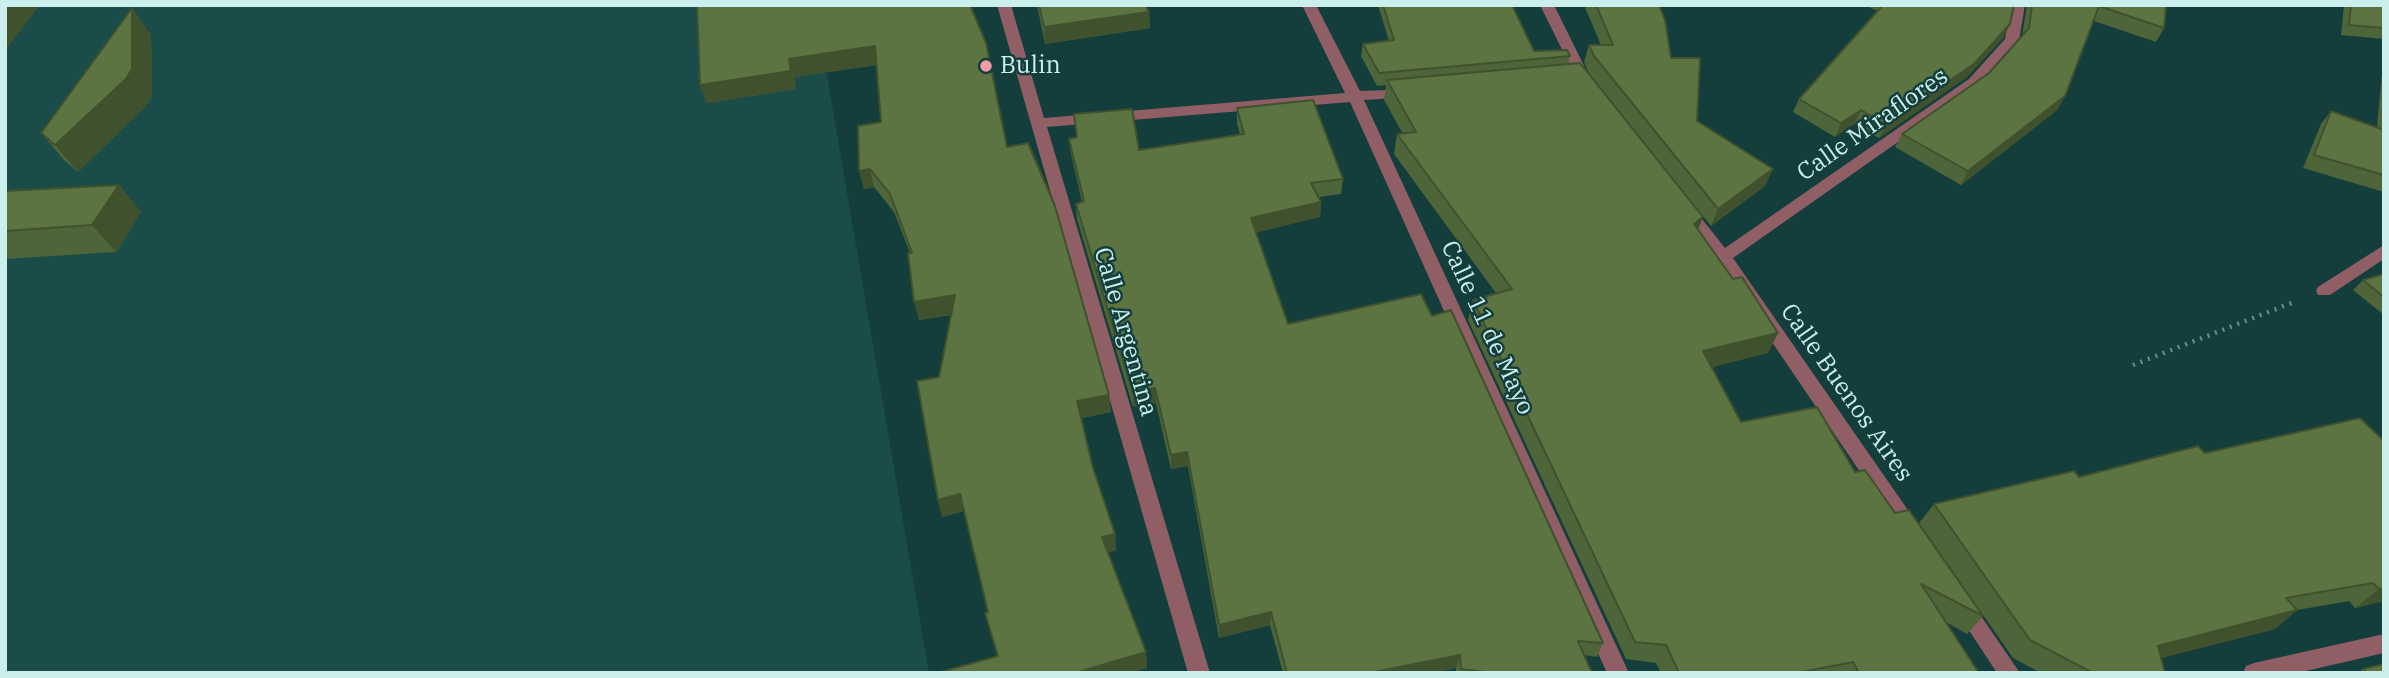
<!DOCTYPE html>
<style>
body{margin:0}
#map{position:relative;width:2389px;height:678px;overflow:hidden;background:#133e3c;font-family:"IBM Plex Serif",serif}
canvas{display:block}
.frame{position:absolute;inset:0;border:7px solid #caefec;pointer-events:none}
</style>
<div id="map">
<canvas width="2389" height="678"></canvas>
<div class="frame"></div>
</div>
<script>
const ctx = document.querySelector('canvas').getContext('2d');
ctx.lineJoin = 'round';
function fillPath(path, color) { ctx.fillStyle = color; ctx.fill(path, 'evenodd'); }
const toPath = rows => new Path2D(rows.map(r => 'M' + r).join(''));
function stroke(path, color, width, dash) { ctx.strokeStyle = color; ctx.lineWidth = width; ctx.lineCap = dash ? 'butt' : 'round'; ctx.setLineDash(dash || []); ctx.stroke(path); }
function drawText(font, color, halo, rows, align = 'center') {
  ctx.font = font + ' "IBM Plex Serif",serif'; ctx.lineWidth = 5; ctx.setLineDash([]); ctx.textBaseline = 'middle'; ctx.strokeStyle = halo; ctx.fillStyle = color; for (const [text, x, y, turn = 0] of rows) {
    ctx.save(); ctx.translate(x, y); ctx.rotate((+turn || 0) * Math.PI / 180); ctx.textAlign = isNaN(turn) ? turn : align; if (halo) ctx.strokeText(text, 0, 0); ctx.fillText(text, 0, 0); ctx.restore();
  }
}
fillPath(toPath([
 [5,5,815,5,929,673,5,673]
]), '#1a4d4a');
stroke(toPath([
 [2133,365,2294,302]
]), '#678f8d', 4.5, [2, 6]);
fillPath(toPath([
 [997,5,1011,5,1044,118,1345,93,1302,5,1316,5,1360,91,1414,89,1416,92,1409,97,1364,100,1629,673,1607,673,1350,102,1047,127,1210,673,1188,673,997,5],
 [1540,5,1554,5,1592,82,1590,85,1580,85,1578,82,1540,5],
 [2011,5,2025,5,2019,40,1979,85,1733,258,1919,526,1922,532,1919,538,1912,540,1905,538,1717,261,1676,208,1678,204,1690,204,1725,248,1969,79,2005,39,2011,5],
 [2384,245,2384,259,2330,295,2318,295,2316,291,2318,287,2384,245],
 [1963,597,1970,600,2020,673,1997,673,1953,606,1956,600,1963,597],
 [2384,634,2384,653,2297,673,2243,673,2246,666,2254,663,2384,634]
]), '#905e65');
fillPath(toPath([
 [697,5,786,5,1007,147,1109,395,1111,412,1082,418,1093,468,1115,534,1116,550,1108,553,1146,652,1147,668,1130,673,937,673,997,656,985,613,988,612,964,511,942,517,938,500,939,377,951,315,919,320,910,253,894,212,874,187,864,189,859,171,881,122,876,65,794,77,796,89,707,103,700,85],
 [1037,5,1145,5,1149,12,1150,28,1045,44],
 [1378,5,1512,5,1534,51,1570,56,1568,64,1703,217,1698,230,1733,279,1778,333,1768,353,1712,367,1741,422,1855,472,1895,513,1983,616,1967,634,1946,622,1979,673,1661,673,1656,663,1626,659,1468,320,1473,300,1496,293,1394,154,1397,134,1403,134,1384,100,1386,85,1377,86,1361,56,1363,44,1389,41],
 [1584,5,1659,5,1671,58,1697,121,1773,169,1765,186,1711,226,1589,73,1584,62,1589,45,1601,45],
 [1864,5,2014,5,2010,24,2003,38,1967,77,1879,138,1854,124,1835,137,1793,112,1799,99,1878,11],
 [2027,5,2166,5,2164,28,2156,42,2094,21,2065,96,2057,110,1961,185,1895,147,1902,134,1989,73,2022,36],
 [2344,5,2384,5,2384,39,2341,35],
 [132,8,151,35,152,96,146,106,78,172,64,160,41,133],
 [2384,52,2384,192,2303,168,2321,124,2331,111,2377,127],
 [1237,108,1343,179,1341,194,1319,197,1321,202,1320,217,1256,232,1288,324,1603,643,1597,657,1584,655,1592,673,1456,673,1456,668,1433,673,1283,673,1270,625,1219,638,1188,466,1171,469,1156,403,1133,407,1077,219,1076,204,1082,202,1071,154,1069,139,1076,137,1139,150,1240,134,1237,123],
 [119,185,141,212,116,252,5,259,5,191],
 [2384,274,2384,315,2353,290,2363,280],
 [2360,418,2384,601,2355,608,2349,601,2297,610,2275,629,2161,658,2165,673,2041,673,2013,658,1919,523,1934,504,2205,453],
 [2363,669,2384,673,2357,673]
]), '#4e6439');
fillPath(toPath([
 [5,5,40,5,5,51],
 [132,8,151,35,152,96,146,106,78,172,55,145],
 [1149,12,1150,28,1045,44,1044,27],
 [2010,24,2003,38,1967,77,1879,138,1886,125],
 [875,46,879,65,794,77,796,89,707,103,700,85,789,59],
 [2065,96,2057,110,1961,185,1968,171],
 [1861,110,1854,124,1835,137,1841,123],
 [870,169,874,187,864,189,859,171],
 [1773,169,1765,186,1711,226,1718,209],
 [119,185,141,212,116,252,92,225],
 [1321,202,1320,217,1251,234,1251,218],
 [1703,217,1695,237,1694,224],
 [955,295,958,313,919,320,914,302],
 [1778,333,1768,353,1695,371,1703,351],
 [1155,388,1156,403,1133,407,1133,393],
 [1109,395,1111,412,1079,418,1077,401],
 [1187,452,1188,466,1171,469,1171,455],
 [960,494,964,511,942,517,938,500],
 [1115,534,1116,550,1104,554,1102,537],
 [2384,588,2384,601,2355,608,2379,589],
 [2297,610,2275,629,2138,664,2158,646],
 [1271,612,1270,625,1219,638,1219,625],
 [1146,652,1147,668,1130,673,1075,673],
 [1460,655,1456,668,1433,673,1369,673]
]), '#40512e');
const building = toPath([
 [697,5,783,5,783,6,796,5,970,5,986,43,1007,147,1028,143,1055,206,1109,395,1077,401,1093,468,1115,534,1102,537,1146,652,1075,673,937,673,998,656,985,613,988,612,960,494,938,500,917,381,939,377,955,295,914,302,908,253,912,253,890,194,870,169,859,171,858,126,881,122,875,46,789,59,791,71,700,85,697,5],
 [1039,5,1145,5,1149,12,1044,27,1039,5],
 [1383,5,1512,5,1534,51,1567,50,1570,56,1379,73,1363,44,1394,40,1383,5],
 [1596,5,1659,5,1665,20,1671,58,1700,58,1697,121,1773,169,1718,209,1594,56,1589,45,1613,45,1596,5],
 [1883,5,2014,5,2010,24,1975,63,1886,125,1861,110,1841,123,1799,99,1883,5],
 [2032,5,2166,5,2164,28,2099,6,2065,96,1968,171,1902,134,1989,73,2029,28,2032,5],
 [2351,5,2384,5,2384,28,2349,25,2351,5],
 [132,8,132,69,126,79,55,145,41,133,132,8],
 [1580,63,1703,217,1694,224,1733,279,1742,277,1778,333,1703,351,1741,422,1817,407,1855,472,1865,470,1895,513,1909,510,1983,616,1921,584,1979,673,1859,673,1853,662,1796,673,1679,673,1666,645,1635,642,1473,300,1512,289,1397,134,1416,132,1387,80,1580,63],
 [1313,100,1343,179,1311,183,1321,202,1251,218,1288,324,1421,294,1432,316,1451,310,1603,643,1578,641,1592,673,1494,673,1461,669,1460,655,1369,673,1287,673,1271,612,1219,625,1187,452,1171,455,1155,388,1133,393,1076,204,1084,201,1069,139,1077,137,1074,114,1132,109,1139,150,1244,134,1237,108,1313,100],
 [2331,111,2384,130,2384,175,2314,155,2331,111],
 [119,185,92,225,5,231,5,191,119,185],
 [2384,274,2384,297,2363,280,2384,274],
 [2360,418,2384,441,2384,588,2379,589,2373,583,2286,598,2297,610,2158,646,2165,673,2093,673,2030,640,1934,504,2074,471,2079,477,2198,446,2205,453,2360,418],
 [2384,664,2384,673,2367,673,2363,669,2384,664]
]);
fillPath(building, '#5b7442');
stroke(building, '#40512e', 2);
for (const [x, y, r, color] of [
 [986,66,7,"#f39aa7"]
]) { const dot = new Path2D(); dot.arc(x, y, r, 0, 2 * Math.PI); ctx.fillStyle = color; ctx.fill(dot); stroke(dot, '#133e3c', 2.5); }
drawText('24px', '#caefec', '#133e3c', [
 ["Bulin",1000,66]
], 'left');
drawText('24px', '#caefec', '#133e3c', [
 ["Calle Miraflores",1873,125,-35],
 ["Calle 11 de Mayo",1487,328,65],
 ["Calle Argentina",1125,332,74],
 ["Calle Buenos Aires",1846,393,55]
]);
</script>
